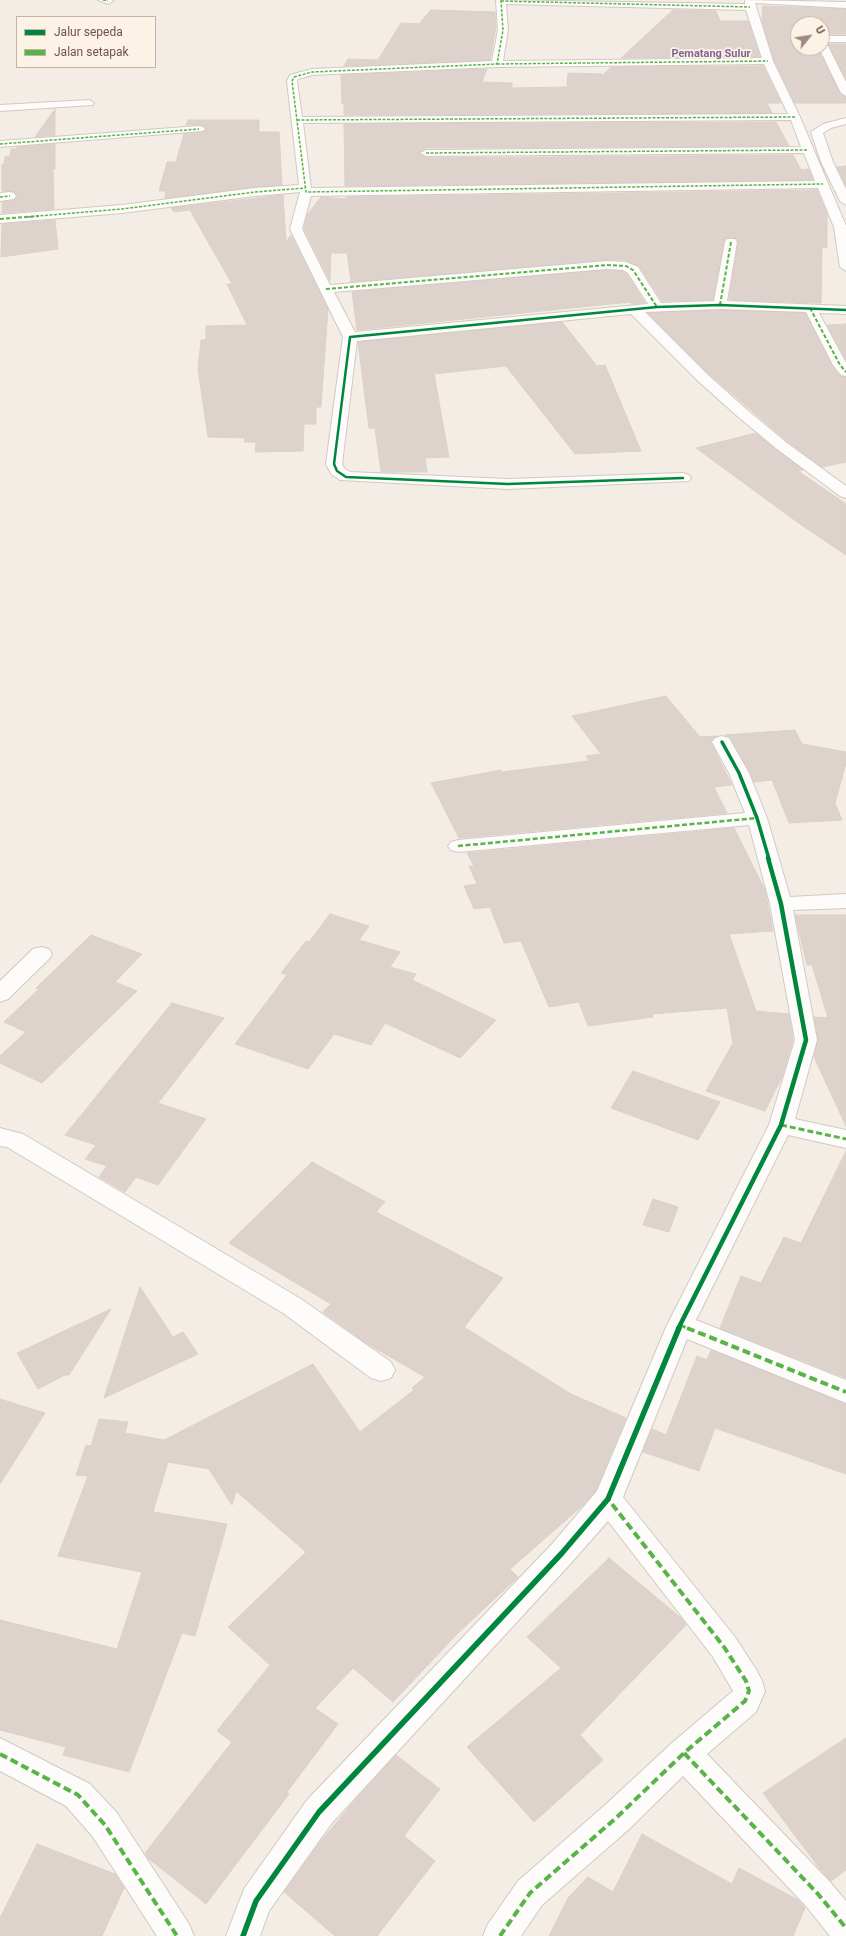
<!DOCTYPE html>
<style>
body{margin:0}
#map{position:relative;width:846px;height:1936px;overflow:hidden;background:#f4ede6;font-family:Roboto,sans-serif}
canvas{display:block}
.legend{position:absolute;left:16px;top:16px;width:140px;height:52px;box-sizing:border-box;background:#fdf2e6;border:1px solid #c4b3a8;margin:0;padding:5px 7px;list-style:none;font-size:12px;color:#6e544a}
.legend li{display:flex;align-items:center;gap:8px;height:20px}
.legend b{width:20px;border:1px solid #c4b3a8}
.north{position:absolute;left:790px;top:16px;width:40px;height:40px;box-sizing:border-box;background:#fdf2e6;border:1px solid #c4b3a8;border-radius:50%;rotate:60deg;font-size:11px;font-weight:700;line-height:16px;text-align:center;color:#6e544a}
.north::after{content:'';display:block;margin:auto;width:14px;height:18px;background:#9d8a81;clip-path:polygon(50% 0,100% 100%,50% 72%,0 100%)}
</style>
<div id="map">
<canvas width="846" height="1936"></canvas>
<ul class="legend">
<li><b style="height:5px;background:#00873e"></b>Jalur sepeda</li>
<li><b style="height:5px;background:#59b447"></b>Jalan setapak</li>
</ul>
<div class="north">U</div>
</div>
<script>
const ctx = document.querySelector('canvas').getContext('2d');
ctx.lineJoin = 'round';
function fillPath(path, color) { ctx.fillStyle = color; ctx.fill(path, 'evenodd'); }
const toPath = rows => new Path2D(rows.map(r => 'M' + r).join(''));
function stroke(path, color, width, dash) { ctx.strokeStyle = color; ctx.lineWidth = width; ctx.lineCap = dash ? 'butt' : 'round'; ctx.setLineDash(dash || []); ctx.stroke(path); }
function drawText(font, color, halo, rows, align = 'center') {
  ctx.font = font + ' Roboto,sans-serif'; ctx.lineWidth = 3.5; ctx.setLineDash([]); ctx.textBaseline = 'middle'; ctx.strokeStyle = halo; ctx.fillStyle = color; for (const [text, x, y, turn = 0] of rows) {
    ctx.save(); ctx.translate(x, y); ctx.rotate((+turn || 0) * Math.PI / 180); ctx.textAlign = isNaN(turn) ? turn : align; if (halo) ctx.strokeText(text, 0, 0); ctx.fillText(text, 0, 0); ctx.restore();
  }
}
const building = toPath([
 [763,6,846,9,846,34,822,34,822,24,798,24,798,48,818,48,840,94,846,97,846,103,795,103,774,60,762,22,763,6],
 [431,10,495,12,496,27,490,60,344,66,348,59,378,60,401,23,419,24,431,10],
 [673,10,716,11,720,21,748,21,760,57,621,58,673,10],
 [828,44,846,44,846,79,828,44],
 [763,66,781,103,767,103,772,113,344,115,344,104,342,104,341,75,487,69,482,82,512,83,512,88,567,87,568,73,602,74,601,77,611,67,763,66],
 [55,109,55,135,35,137,55,109],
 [188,120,259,120,259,132,279,132,282,185,165,198,166,191,159,191,167,162,176,162,184,134,203,132,206,129,199,125,186,125,188,120],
 [776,122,789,146,426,148,419,154,426,158,793,155,801,170,809,169,813,180,345,186,344,124,776,122],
 [55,144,55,169,53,169,54,209,2,213,2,202,14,200,17,197,14,192,2,191,2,164,4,164,5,157,10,156,11,149,17,149,17,147,55,144],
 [846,166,846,186,837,167,846,166],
 [817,190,827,214,827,248,822,247,821,303,729,300,738,242,735,238,727,238,724,242,713,300,662,301,639,266,626,260,607,260,351,282,347,253,331,253,330,281,304,229,307,215,321,197,346,199,346,197,817,190],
 [283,195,286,242,291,235,328,309,321,407,316,407,316,424,304,424,303,451,255,452,256,442,244,442,245,438,208,437,198,369,201,340,206,340,206,326,247,325,227,284,232,284,190,210,174,212,171,208,283,195],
 [55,220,58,249,1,257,2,224,55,220],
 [607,270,623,271,627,274,645,303,632,304,630,302,357,330,352,292,607,270],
 [720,310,805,313,832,366,840,376,846,377,846,462,822,467,788,442,708,373,648,313,720,310],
 [562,322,597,366,605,365,641,451,575,454,506,366,434,374,449,457,425,458,427,472,381,472,375,428,369,428,358,342,562,322],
 [846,324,846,360,827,325,846,324],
 [756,433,803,470,798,471,846,504,846,555,800,524,696,448,756,433],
 [666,696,700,737,717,736,714,737,711,743,732,785,714,787,727,813,459,838,431,783,501,770,502,772,589,761,586,756,601,754,572,716,666,696],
 [795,730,802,744,846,752,846,763,835,803,842,820,789,823,772,780,754,782,730,737,725,735,795,730],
 [734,828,765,890,773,931,729,934,756,1011,789,1014,793,1040,782,1077,765,1111,706,1091,733,1043,727,1008,652,1014,653,1017,588,1026,579,1002,549,1007,521,941,504,943,490,907,474,909,464,886,477,884,469,866,474,866,467,853,734,828],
 [330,914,369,926,359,940,400,952,390,967,416,974,412,980,496,1020,460,1058,385,1023,371,1045,334,1034,308,1069,235,1044,287,975,281,973,306,941,309,942,330,914],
 [795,915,846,915,846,1126,814,1057,818,1040,814,1017,828,1018,812,965,807,965,795,915],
 [91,935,142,954,115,982,137,991,42,1083,0,1063,0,1056,26,1032,4,1022,39,989,36,988,91,935],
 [172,1003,224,1018,158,1103,206,1119,158,1185,136,1177,125,1192,99,1177,107,1166,85,1159,96,1145,65,1135,172,1003],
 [633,1071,720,1102,698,1140,611,1108,633,1071],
 [846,1151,846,1378,720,1328,741,1276,761,1283,784,1237,801,1243,846,1151],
 [312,1162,385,1202,376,1212,503,1278,464,1327,571,1394,626,1418,596,1490,582,1506,510,1569,518,1577,457,1634,393,1702,353,1668,315,1708,338,1724,287,1792,289,1794,206,1904,149,1859,145,1853,232,1742,217,1731,270,1665,228,1627,306,1552,236,1491,232,1505,209,1469,168,1462,153,1512,227,1524,195,1636,182,1633,129,1772,63,1755,66,1747,0,1730,0,1620,117,1649,142,1572,58,1556,88,1476,76,1475,86,1445,91,1446,99,1419,128,1422,125,1433,164,1440,313,1364,360,1432,414,1390,412,1388,425,1377,366,1343,323,1312,331,1304,229,1243,312,1162],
 [653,1199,678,1207,669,1232,643,1225,653,1199],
 [140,1287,173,1337,183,1332,198,1354,104,1398,140,1287],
 [111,1309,69,1375,65,1375,38,1389,17,1353,111,1309],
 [711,1350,846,1404,846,1474,715,1428,699,1471,643,1452,652,1429,666,1435,697,1356,707,1360,711,1350],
 [0,1399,45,1413,0,1484,0,1399],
 [609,1558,681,1618,686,1625,580,1735,603,1760,534,1822,467,1747,561,1668,527,1637,609,1558],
 [846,1738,846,1870,831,1881,820,1869,763,1793,846,1738],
 [396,1755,440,1789,404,1836,435,1861,377,1936,335,1936,284,1892,320,1842,350,1806,396,1755],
 [642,1834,732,1884,739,1868,798,1900,805,1908,793,1936,549,1936,568,1898,588,1877,613,1892,642,1834],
 [37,1844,115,1874,124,1888,102,1936,0,1936,0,1918,37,1844]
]);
fillPath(building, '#ddd3cc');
stroke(building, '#dcd0c9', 1);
const minor = toPath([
 [98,0,112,0,113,1,108,4,98,0],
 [496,0,745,4,745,0,846,2,846,8,755,3,773,61,800,117,846,226,846,271,840,267,834,227,818,188,311,196,302,229,330,285,607,261,626,262,638,267,661,303,714,301,725,242,727,239,735,239,737,242,727,301,846,306,846,314,819,313,846,363,846,376,841,375,833,365,806,312,720,309,645,312,707,374,746,409,787,443,846,486,846,498,840,496,777,449,736,415,697,380,631,314,357,341,342,464,344,468,350,472,508,479,683,473,689,475,691,478,689,481,508,489,340,480,331,474,326,464,343,337,290,229,300,192,255,196,122,213,0,223,0,215,122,205,255,188,299,185,287,81,290,75,312,69,492,61,498,30,496,0],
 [506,4,746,10,762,58,503,61,508,30,506,4],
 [764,64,788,114,302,117,297,81,298,79,312,75,497,67,764,64],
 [791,120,801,147,426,150,420,153,426,156,804,153,815,181,311,188,303,123,791,120],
 [607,269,623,270,628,273,648,304,355,332,334,292,607,269],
 [822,36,846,36,846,42,826,42,846,82,846,96,841,93,819,48,822,48,822,36],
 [89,100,94,103,93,105,0,111,0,105,89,100],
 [846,118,846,124,831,128,823,133,833,162,846,189,846,205,840,201,821,162,811,132,823,124,846,118],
 [199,126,203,127,205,129,203,131,0,147,0,141,199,126],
 [10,192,14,193,16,196,14,199,0,201,0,193,10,192],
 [722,736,729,738,749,773,767,818,790,897,846,894,846,908,793,910,817,1040,795,1119,846,1130,846,1148,788,1135,696,1320,846,1380,846,1403,687,1339,623,1497,735,1637,757,1671,762,1681,765,1691,756,1712,707,1754,830,1882,846,1901,846,1936,830,1936,806,1906,683,1776,628,1830,542,1905,521,1936,483,1936,488,1924,518,1881,604,1806,673,1742,733,1691,713,1657,608,1521,572,1562,331,1824,269,1911,260,1936,226,1936,244,1889,307,1800,552,1544,597,1491,667,1325,769,1125,795,1040,770,904,749,825,458,852,451,850,448,846,451,842,458,840,745,813,729,773,712,742,715,738,722,736],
 [41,947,49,949,52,954,49,959,8,999,0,1002,0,981,33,949,41,947],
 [0,1128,23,1134,301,1299,391,1362,395,1370,391,1378,381,1381,371,1378,283,1313,7,1147,0,1146,0,1128],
 [0,1738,90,1784,117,1813,189,1924,194,1936,157,1936,93,1837,66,1806,0,1771,0,1738]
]);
stroke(minor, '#d1c9c2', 2);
fillPath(minor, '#fdfcfb');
stroke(toPath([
 [103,0,108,1],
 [501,0,503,30,497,64,312,72,294,77,292,81,306,192,823,184],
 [501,1,750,7],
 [497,64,768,61],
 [297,120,795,117],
 [0,144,199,129],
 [426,153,808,150],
 [0,197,10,196],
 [27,217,122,209,255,192,305,188]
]), '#59b447', 1.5, [3, 1.5]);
stroke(toPath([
 [0,219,39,216],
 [326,289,607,265,626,266,633,270,657,307],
 [720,305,731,242],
 [810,308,840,365,846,372]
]), '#59b447', 2, [4, 2]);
stroke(toPath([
 [458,846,757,818]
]), '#59b447', 2.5, [5, 2.5]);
stroke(toPath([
 [781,1125,846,1139],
 [680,1325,689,1329]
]), '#59b447', 3, [6, 3]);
stroke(toPath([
 [687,1328,846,1392],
 [684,1753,818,1894,846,1928],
 [0,1754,78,1795,105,1825,177,1936],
 [500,1936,530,1893,616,1818,684,1753,745,1701,749,1691,746,1681,724,1647,608,1499]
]), '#59b447', 4, [8, 4]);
stroke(toPath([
 [683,478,508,484,346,477,337,471,334,464,350,337,657,307,720,305,846,310]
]), '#00873e', 2.5);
stroke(toPath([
 [722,742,739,773,757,818,769,859]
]), '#00873e', 3.5);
stroke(toPath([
 [678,1329,781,1125,806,1040,781,904,768,858]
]), '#00873e', 4.5);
stroke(toPath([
 [243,1936,256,1901,319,1812,562,1553,608,1499,679,1328]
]), '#00873e', 5.5);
drawText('bold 11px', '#7f6691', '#fdf2e6', [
 ["Pematang Sulur",711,54]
]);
</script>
